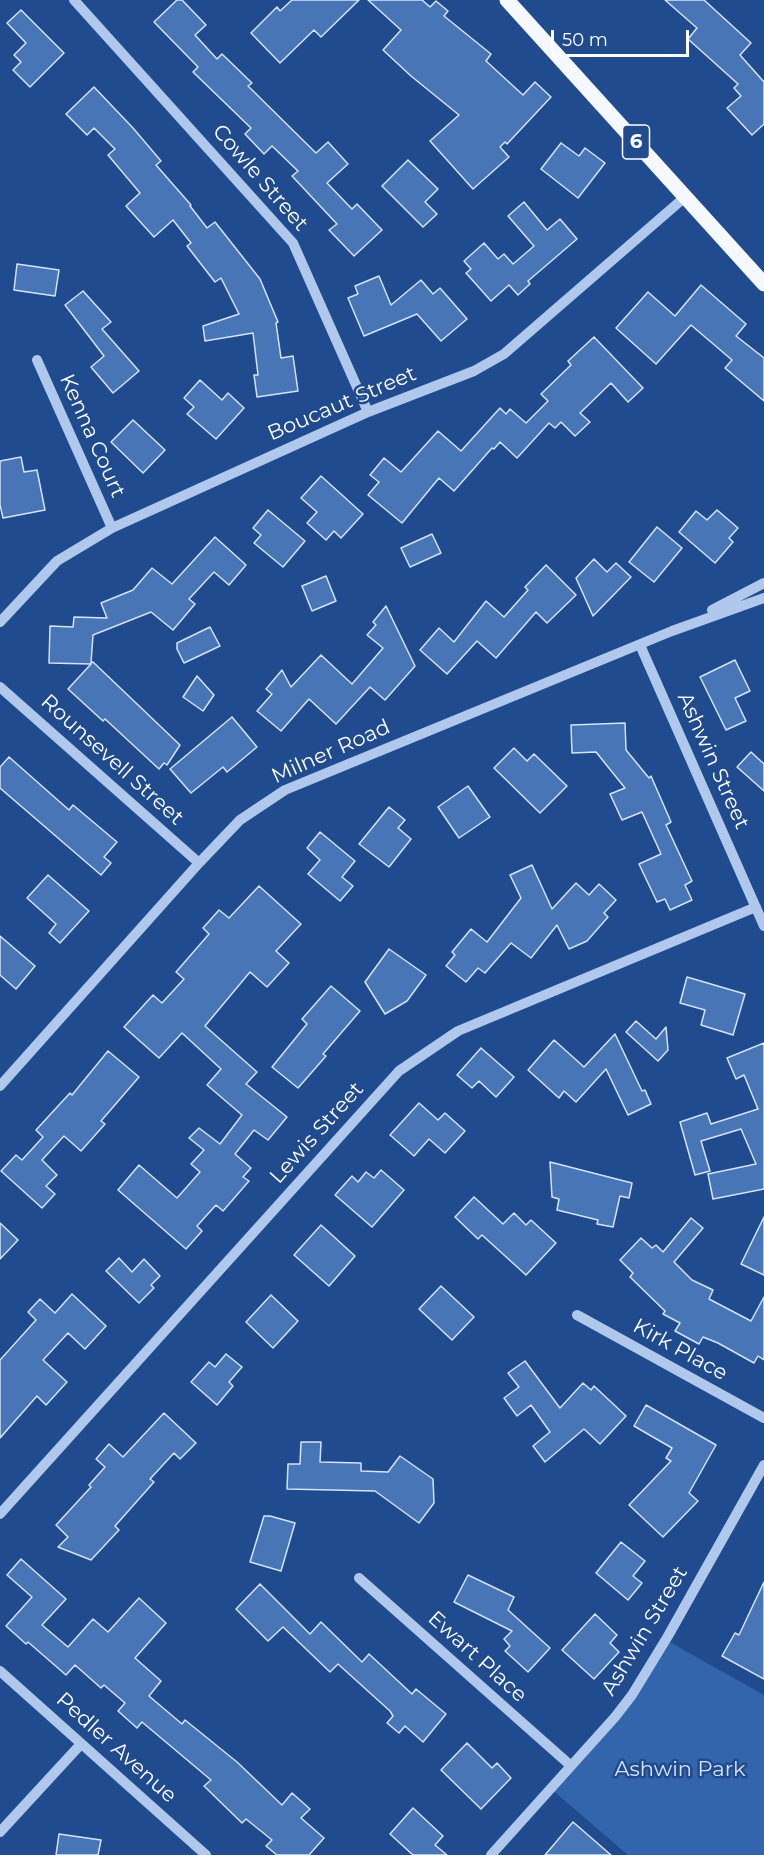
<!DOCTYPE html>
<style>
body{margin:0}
#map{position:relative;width:764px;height:1855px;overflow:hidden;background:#204b8e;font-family:Montserrat,sans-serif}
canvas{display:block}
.scale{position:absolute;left:551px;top:30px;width:138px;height:27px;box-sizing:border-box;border:3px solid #fff;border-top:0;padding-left:8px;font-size:18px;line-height:21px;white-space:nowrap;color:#fff;-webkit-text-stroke:4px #204b8e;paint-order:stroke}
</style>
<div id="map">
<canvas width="764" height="1855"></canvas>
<div class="scale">50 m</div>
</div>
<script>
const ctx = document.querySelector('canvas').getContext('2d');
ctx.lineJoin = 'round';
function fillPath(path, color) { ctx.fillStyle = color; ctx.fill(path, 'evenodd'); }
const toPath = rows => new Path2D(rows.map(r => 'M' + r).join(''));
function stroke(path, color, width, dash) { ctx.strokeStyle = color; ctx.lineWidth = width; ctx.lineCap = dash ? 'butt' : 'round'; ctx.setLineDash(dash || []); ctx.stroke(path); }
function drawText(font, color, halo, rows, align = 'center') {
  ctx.font = font + ' Montserrat,sans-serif'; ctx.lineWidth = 5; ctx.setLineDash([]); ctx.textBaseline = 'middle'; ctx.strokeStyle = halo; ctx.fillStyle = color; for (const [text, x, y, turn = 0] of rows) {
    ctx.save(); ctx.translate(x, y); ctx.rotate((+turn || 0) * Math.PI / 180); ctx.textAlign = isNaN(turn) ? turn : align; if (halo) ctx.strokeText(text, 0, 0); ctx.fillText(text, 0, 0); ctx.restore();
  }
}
fillPath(toPath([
 [666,1640,764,1695,764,1855,628,1855,550,1788,643,1686]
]), '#3365ac');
const building = toPath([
 [177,0,182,0,206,25,195,35,217,59,222,54,252,83,248,86,316,153,328,142,348,164,327,183,352,209,357,204,382,230,354,256,329,230,337,224,292,176,298,171,272,146,264,154,245,134,251,128,193,72,198,67,154,22,177,0],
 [292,0,359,0,321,37,314,30,280,63,251,33,277,7,280,11,292,0],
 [368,0,422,0,430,7,436,1,448,11,444,16,491,54,486,61,523,95,535,82,551,97,507,144,505,142,500,147,509,157,473,189,430,141,459,115,411,76,383,50,401,30,368,0],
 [665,0,704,0,751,43,740,55,764,82,764,124,752,135,727,108,741,96,734,88,738,84,688,39,697,28,665,0],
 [21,10,64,53,30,87,13,70,21,62,14,55,26,43,7,23,21,10],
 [94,87,133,128,161,161,156,165,191,205,190,206,207,228,215,222,260,279,278,322,276,323,281,358,293,356,298,391,257,397,254,375,258,375,253,333,205,341,203,326,239,314,221,278,215,282,187,246,191,243,173,220,154,237,126,206,140,193,108,155,115,149,94,128,87,135,66,114,94,87],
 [561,143,579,156,585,148,605,163,578,198,541,169,561,143],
 [408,160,438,189,425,202,437,214,423,227,382,186,408,160],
 [524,202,547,230,560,219,577,239,528,281,530,284,518,295,509,285,491,301,466,273,471,269,464,261,484,243,498,259,504,254,513,264,534,246,508,216,524,202],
 [17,264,59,270,55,296,14,290,17,264],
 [379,276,391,305,421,280,433,294,440,288,467,319,441,341,417,314,364,336,348,298,358,294,355,286,379,276],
 [701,285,746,324,736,336,764,358,764,401,725,368,732,360,691,325,656,364,616,328,648,292,675,316,701,285],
 [83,291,111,322,102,329,139,371,113,393,91,367,104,356,65,305,83,291],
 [594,337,643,388,628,402,611,383,580,413,590,422,575,436,561,422,555,428,549,423,517,458,500,442,494,449,492,448,454,491,439,478,402,523,368,495,379,482,370,475,384,458,401,472,438,431,461,451,500,408,506,414,510,409,526,423,548,401,541,394,571,365,568,361,594,337],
 [200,380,222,400,228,393,244,408,216,439,187,414,194,407,184,398,200,380],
 [133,420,165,450,143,473,111,442,133,420],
 [21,457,24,472,37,470,45,510,3,518,0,505,0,461,21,457],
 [321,476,363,514,341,538,334,531,326,540,307,523,317,512,301,498,321,476],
 [268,510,305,541,283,567,254,543,261,535,253,528,268,510],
 [717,510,738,528,729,538,733,542,715,563,679,532,696,511,707,520,717,510],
 [657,527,682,548,654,582,629,562,657,527],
 [432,534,441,553,410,567,401,548,432,534],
 [215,537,246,565,229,585,214,572,189,599,195,604,173,630,151,612,93,635,91,663,93,662,180,745,167,765,164,763,159,769,105,719,103,721,68,689,91,664,49,663,50,626,73,627,74,617,107,618,101,603,133,590,152,568,172,584,215,537],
 [594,559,607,572,616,563,631,577,593,616,576,578,594,559],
 [546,565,576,595,547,623,536,612,496,658,477,641,447,674,420,650,439,628,454,642,486,601,504,617,528,590,525,587,546,565],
 [326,576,336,601,312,611,302,586,326,576],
 [386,606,415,666,385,700,370,687,336,724,309,699,281,731,257,711,272,694,266,689,282,670,291,687,321,655,352,684,383,648,367,635,376,625,373,622,386,606],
 [210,627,220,646,184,663,177,649,177,643,210,627],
 [735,660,750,691,735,698,746,721,726,730,700,677,735,660],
 [197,676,214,695,203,711,183,697,197,676],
 [232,717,257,747,227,772,223,767,191,793,170,769,232,717],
 [625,723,626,750,649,778,651,776,671,822,666,825,692,881,685,885,692,900,670,910,665,899,657,902,639,864,661,854,642,812,622,820,610,794,625,788,596,752,572,753,571,725,625,723],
 [514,748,527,761,534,754,567,786,540,813,494,768,514,748],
 [751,752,764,764,764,791,737,767,751,752],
 [9,757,69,810,73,805,117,842,104,857,111,863,101,875,0,788,0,767,9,757],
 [468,786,490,817,459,838,438,807,468,786],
 [389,807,405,820,398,828,411,839,389,867,359,844,389,807],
 [320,832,355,861,342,877,353,886,340,901,308,874,320,860,307,848,320,832],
 [532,865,552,909,576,883,589,895,599,884,616,900,604,913,608,917,587,941,569,949,557,925,531,958,511,943,485,973,478,968,466,982,446,966,455,955,452,952,471,929,487,942,521,898,510,875,532,865],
 [48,875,89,911,60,943,49,933,56,924,27,898,48,875],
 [259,886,301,924,276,951,289,963,267,987,250,972,205,1026,257,1072,246,1084,287,1117,268,1140,254,1130,235,1154,251,1168,243,1177,249,1181,223,1211,216,1205,197,1226,202,1231,186,1249,118,1190,139,1165,177,1198,200,1172,191,1164,204,1150,189,1138,199,1128,220,1144,242,1115,207,1085,221,1069,182,1033,159,1058,124,1027,153,995,162,1003,184,979,176,972,209,934,203,928,219,910,229,918,259,886],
 [0,936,35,966,16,989,0,975,0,936],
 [389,949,426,975,407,1001,385,1014,365,982,389,949],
 [687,977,745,994,733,1035,701,1025,705,1010,680,1003,687,977],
 [331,986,360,1011,323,1054,326,1056,298,1088,272,1067,307,1024,302,1019,331,986],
 [636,1021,656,1039,666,1027,668,1050,658,1061,626,1032,636,1021],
 [615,1034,642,1091,645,1090,651,1104,628,1115,606,1069,576,1102,564,1091,559,1098,528,1070,554,1040,584,1067,615,1034],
 [764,1043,764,1189,713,1199,708,1174,756,1164,741,1129,701,1141,710,1171,695,1175,680,1122,707,1113,711,1124,758,1109,744,1075,736,1079,727,1058,764,1043],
 [481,1048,514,1077,496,1097,479,1081,472,1088,457,1075,481,1048],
 [108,1051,139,1077,101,1121,105,1124,81,1151,64,1136,42,1160,57,1175,46,1186,55,1194,42,1208,1,1171,16,1155,22,1160,43,1137,36,1130,70,1093,72,1095,108,1051],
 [419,1103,438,1120,445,1113,465,1131,445,1153,429,1139,414,1156,390,1135,419,1103],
 [550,1162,632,1183,629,1198,620,1196,613,1227,597,1224,598,1220,557,1210,559,1199,552,1197,550,1162],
 [381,1170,404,1190,372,1227,335,1195,352,1176,358,1182,366,1172,374,1178,381,1170],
 [474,1197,503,1224,514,1213,526,1225,531,1220,556,1243,526,1275,482,1235,478,1239,455,1217,474,1197],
 [764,1217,764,1275,741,1264,764,1217],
 [691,1218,703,1228,674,1262,692,1280,713,1290,709,1299,751,1321,764,1297,764,1360,758,1356,754,1363,718,1343,703,1337,699,1344,675,1331,680,1323,663,1314,665,1311,630,1277,633,1273,620,1260,641,1238,652,1248,656,1245,663,1252,691,1218],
 [0,1223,18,1240,0,1259,0,1223],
 [321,1225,355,1256,329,1286,294,1255,321,1225],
 [119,1258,132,1272,144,1259,160,1276,151,1285,154,1288,139,1303,106,1271,119,1258],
 [441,1286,474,1317,452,1340,419,1309,441,1286],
 [72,1294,106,1326,85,1349,68,1333,43,1360,67,1382,46,1405,37,1396,0,1438,0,1360,36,1320,28,1312,40,1299,55,1313,72,1294],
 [271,1295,298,1321,273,1348,246,1322,271,1295],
 [226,1354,242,1367,229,1382,233,1386,217,1405,191,1382,209,1362,215,1367,226,1354],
 [525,1361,560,1408,583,1383,591,1390,594,1386,626,1416,600,1444,584,1429,545,1462,533,1446,550,1432,531,1405,517,1416,504,1398,519,1387,508,1373,525,1361],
 [646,1405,716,1445,689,1493,698,1501,663,1537,629,1505,671,1461,666,1458,672,1448,634,1426,646,1405],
 [164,1413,196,1443,180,1459,174,1453,150,1479,154,1482,115,1526,119,1530,91,1560,58,1547,68,1537,56,1525,91,1487,89,1485,105,1467,96,1459,109,1444,123,1457,164,1413],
 [301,1442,321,1442,320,1462,361,1463,361,1471,388,1472,400,1456,433,1479,434,1503,419,1523,375,1491,287,1489,288,1464,300,1464,301,1442],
 [264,1516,270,1516,295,1523,281,1571,250,1562,264,1516],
 [621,1542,645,1561,633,1576,642,1583,628,1600,596,1573,621,1542],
 [21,1559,66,1599,42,1625,68,1647,93,1619,108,1632,139,1598,166,1623,135,1658,161,1681,149,1696,182,1724,185,1720,237,1762,282,1805,292,1793,310,1809,301,1818,324,1838,309,1855,277,1855,266,1846,272,1840,246,1819,242,1823,204,1786,211,1780,142,1722,137,1728,118,1711,125,1703,104,1685,101,1688,75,1665,66,1675,28,1642,26,1644,6,1626,32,1597,7,1575,21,1559],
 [468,1575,514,1597,508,1610,550,1648,528,1672,505,1651,510,1646,504,1639,512,1631,454,1602,468,1575],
 [764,1582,764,1679,722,1656,735,1633,739,1635,764,1582],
 [260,1584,310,1634,321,1622,362,1662,369,1654,412,1694,416,1689,446,1714,423,1742,405,1726,399,1733,387,1723,393,1716,390,1711,338,1664,330,1672,283,1627,268,1641,236,1609,260,1584],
 [595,1614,617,1635,610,1643,619,1652,594,1679,562,1650,595,1614],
 [467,1743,492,1768,497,1763,511,1778,481,1809,441,1770,467,1743],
 [413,1808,443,1836,435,1845,447,1855,413,1855,390,1834,413,1808],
 [573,1822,611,1855,545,1855,573,1822],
 [59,1834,101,1840,98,1855,56,1855,59,1834]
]);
fillPath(building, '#4875b6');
stroke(building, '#d4e3f9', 1.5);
stroke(toPath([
 [74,0,293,243,368,412],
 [37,360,112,528],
 [712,610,764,583],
 [0,622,57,561,112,528,368,412,474,371,504,354,685,197],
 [640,645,764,926],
 [0,687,199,863],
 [0,1086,199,863,240,820,285,790,672,631,764,598],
 [577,1315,764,1418],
 [0,1514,399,1071,458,1031,756,907],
 [359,1578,570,1765],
 [0,1671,206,1855],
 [0,1832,81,1744],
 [491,1855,615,1717,632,1695,668,1636,764,1465]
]), '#afc8ec', 10);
stroke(toPath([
 [507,0,764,284]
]), '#f5f8ff', 15);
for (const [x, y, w] of [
 [636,142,27]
]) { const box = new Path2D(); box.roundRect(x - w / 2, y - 17, w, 34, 4.5); ctx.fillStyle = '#204b8e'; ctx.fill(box); stroke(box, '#fff', 1.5); }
drawText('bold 20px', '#fff', null, [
 ["6",636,142]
]);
drawText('21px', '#fff', '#204b8e', [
 ["Cowle Street",260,178,49],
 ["Boucaut Street",342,404,-23],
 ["Kenna Court",92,436,66],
 ["Milner Road",331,752,-24],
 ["Rounsevell Street",112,760,42],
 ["Ashwin Street",713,761,66],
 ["Lewis Street",317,1133,-48],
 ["Kirk Place",680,1350,29],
 ["Ashwin Street",645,1631,-59],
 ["Ewart Place",477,1657,42],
 ["Pedler Avenue",116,1748,42]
]);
drawText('21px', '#d4e3f9', '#204b8e', [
 ["Ashwin Park",680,1770]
]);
</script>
